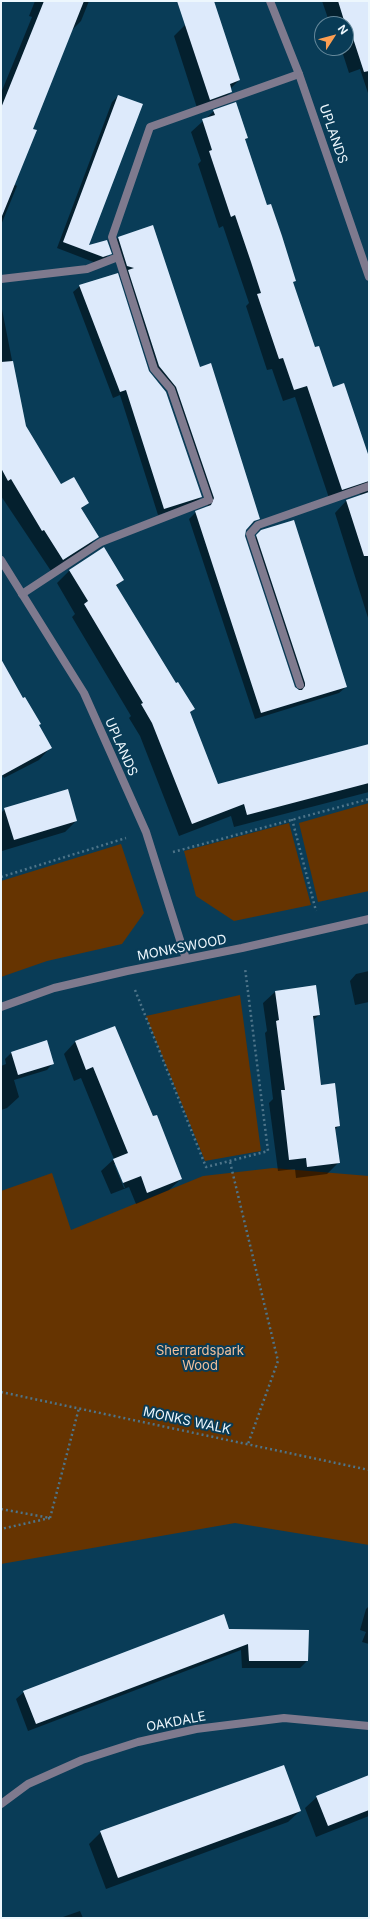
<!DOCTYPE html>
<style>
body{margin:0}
#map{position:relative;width:370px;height:1919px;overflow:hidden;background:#093c57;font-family:Inter,sans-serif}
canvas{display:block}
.frame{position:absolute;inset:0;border:2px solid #edf7fd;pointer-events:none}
.north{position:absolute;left:314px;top:16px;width:40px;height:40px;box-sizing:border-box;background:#093c57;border:1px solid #648799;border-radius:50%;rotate:54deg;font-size:11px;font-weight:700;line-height:16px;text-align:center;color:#edf7fd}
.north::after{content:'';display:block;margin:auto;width:14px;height:18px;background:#fb9e52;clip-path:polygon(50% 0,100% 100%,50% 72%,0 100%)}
</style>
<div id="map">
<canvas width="370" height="1919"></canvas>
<div class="frame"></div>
<div class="north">N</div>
</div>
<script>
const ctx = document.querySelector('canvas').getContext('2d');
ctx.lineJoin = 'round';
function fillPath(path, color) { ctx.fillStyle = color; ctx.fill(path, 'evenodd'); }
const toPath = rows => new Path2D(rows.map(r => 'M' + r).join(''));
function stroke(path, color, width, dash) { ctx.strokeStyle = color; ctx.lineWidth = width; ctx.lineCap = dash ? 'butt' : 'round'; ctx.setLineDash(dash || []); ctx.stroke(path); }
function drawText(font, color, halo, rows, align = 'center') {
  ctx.font = font + ' Inter,sans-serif'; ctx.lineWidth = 4; ctx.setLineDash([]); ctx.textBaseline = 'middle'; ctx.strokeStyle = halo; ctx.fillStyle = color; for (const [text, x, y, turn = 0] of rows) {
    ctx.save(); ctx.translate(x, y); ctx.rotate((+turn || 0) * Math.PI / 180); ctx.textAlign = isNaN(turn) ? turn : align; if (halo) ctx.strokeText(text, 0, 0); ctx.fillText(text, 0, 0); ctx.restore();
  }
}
fillPath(toPath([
 [369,803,369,891,318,902,299,823],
 [289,823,311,905,234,921,196,896,184,851],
 [121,844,144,913,122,944,47,961,1,977,1,881],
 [240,995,261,1151,205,1161,146,1016],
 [273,1168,369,1176,369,1545,235,1523,1,1564,1,1191,52,1173,71,1230,203,1176]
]), '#663401');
fillPath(toPath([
 [35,1,89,1,81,21,72,30,32,129,14,184,17,186,1,225,1,93,32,17,29,16],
 [322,1,369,1,369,96,360,69,349,73,341,48,346,48,346,24,330,24],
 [185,25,233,62,239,80,230,89,231,92,219,103,198,111,174,36],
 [118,96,88,247,110,253,104,260,96,263,57,248,112,102],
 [214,111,247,138,244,141,266,206,295,281,292,283,314,348,332,388,369,459,369,621,335,513,346,501,362,495,355,492,329,498,295,397,283,401,272,369,267,370,246,306,249,303,223,226,219,228,198,164,201,161,191,132],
 [118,238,200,368,258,518,245,530,244,536,294,687,300,693,250,543,262,531,346,687,339,693,255,719,189,519,196,512,207,508,208,505,170,394,153,373,112,244],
 [80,286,148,371,201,497,195,503,158,515,120,395,113,398,73,292],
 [1,304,25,427,61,486,88,502,81,509,97,537,86,549,51,571,1,496],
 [104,548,123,580,116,586,175,684,193,709,189,714,217,785,369,745,369,792,234,827,231,816,179,836,140,736,129,718,131,716,72,617,75,614,57,583,69,571],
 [1,660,50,748,39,760,4,778,1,772],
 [5,809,76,821,65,832,2,851,1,813],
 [369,971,369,1002,355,1005,350,981,356,974],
 [275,992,319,1015,312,1021,321,1086,339,1125,335,1130,339,1162,327,1174,296,1178,295,1169,278,1171,269,1103,273,1099,265,1033,267,1031,263,1003],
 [114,1027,181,1179,169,1190,136,1204,129,1187,111,1194,101,1171,114,1159,81,1078,74,1081,64,1054,75,1042],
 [114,1164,116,1164,125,1188,124,1188],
 [46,1041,53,1063,47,1070,14,1080,19,1097,7,1108,1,1110,1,1066,6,1064,5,1059,11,1053],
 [369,1606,369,1644,362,1642,366,1632,360,1630,366,1609],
 [229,1630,307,1661,300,1668,242,1668,241,1650,28,1731,16,1699,24,1692],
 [369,1776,369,1816,316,1837,305,1808,317,1797],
 [300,1811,288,1822,106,1889,89,1844,101,1832],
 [80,1911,83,1918,60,1918]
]), '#0007');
fillPath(toPath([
 [44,1,84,1,33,129,37,130,2,216,1,215,1,108],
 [177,1,214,1,240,80,230,84,232,92,210,100],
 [338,1,369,1,369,71,364,72,350,29,347,30],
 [118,95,143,104,89,245,107,240,112,254,103,257,63,242],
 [236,102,248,138,245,139,267,205,271,204,282,236,296,281,293,282,315,347,319,346,333,387,344,383,369,457,369,481,342,490,307,386,294,390,283,358,279,359,257,294,261,293,251,262,235,215,231,217,209,151,212,150,202,119,215,115,213,110],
 [153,225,200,367,211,363,260,519,254,521,246,530,245,536,295,687,299,690,302,690,305,686,305,683,256,535,261,530,294,520,347,687,261,713,195,511,211,505,214,498,176,387,159,366,128,270,134,268,127,266,118,237],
 [118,273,149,371,166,392,202,497,164,509,126,390,120,392,79,285],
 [13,361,26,426,61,484,74,477,89,503,81,508,99,537,63,560,44,530,42,531,11,479,8,481,1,468,1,362],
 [369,492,369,556,364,556,346,500],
 [104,547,124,580,116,585,176,683,178,682,195,709,190,712,218,784,369,744,369,783,247,815,244,804,192,824,152,723,141,704,143,703,84,604,88,601,69,570],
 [1,659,23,698,25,697,41,724,39,725,52,748,1,776],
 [68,789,77,821,14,840,4,808],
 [316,985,320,1015,313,1016,321,1085,335,1083,340,1126,335,1127,340,1163,307,1167,306,1158,289,1160,281,1090,285,1090,276,1021,279,1020,275,991],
 [115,1026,153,1116,157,1115,182,1179,147,1193,141,1176,123,1183,113,1159,128,1153,93,1067,86,1070,75,1041],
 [47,1040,54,1064,18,1075,11,1052],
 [224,1614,229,1629,309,1630,308,1661,249,1661,248,1644,36,1724,23,1691],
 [284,1765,301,1811,118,1878,100,1831],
 [369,1775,369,1810,328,1826,316,1796]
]), '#ddeafb');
stroke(toPath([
 [292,819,316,911],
 [173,852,369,799],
 [1,877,126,838],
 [135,990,206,1167,268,1151,245,968],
 [230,1162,278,1361,248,1444],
 [1,1392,369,1470],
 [1,1509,50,1518,1,1529],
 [50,1518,79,1408]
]), '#4e7489', 2.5, [2, 3]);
stroke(toPath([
 [1,279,87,269,118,257],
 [22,594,101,542,209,500,171,389,154,369,112,237,150,127,299,74],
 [300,685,250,534,258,525,369,486]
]), '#7f7a8e', 8);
stroke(toPath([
 [270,1,299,74,369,277],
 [1,560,84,693,146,832,186,959],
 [1,1007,54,988,127,971,242,948,369,919],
 [1,1804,28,1784,82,1760,138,1742,196,1729,284,1718,369,1726]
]), '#7f7a8e', 8);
drawText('13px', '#edf7fd', '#093c57', [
 ["UPLANDS",333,134,71],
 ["UPLANDS",121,747,66],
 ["MONKSWOOD",182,948,-11],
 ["MONKS WALK",187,1421,12],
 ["OAKDALE",176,1722,-11]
]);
drawText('13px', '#f2c09c', '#093c57', [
 ["Sherrardspark",200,1351],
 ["Wood",200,1366]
]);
</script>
